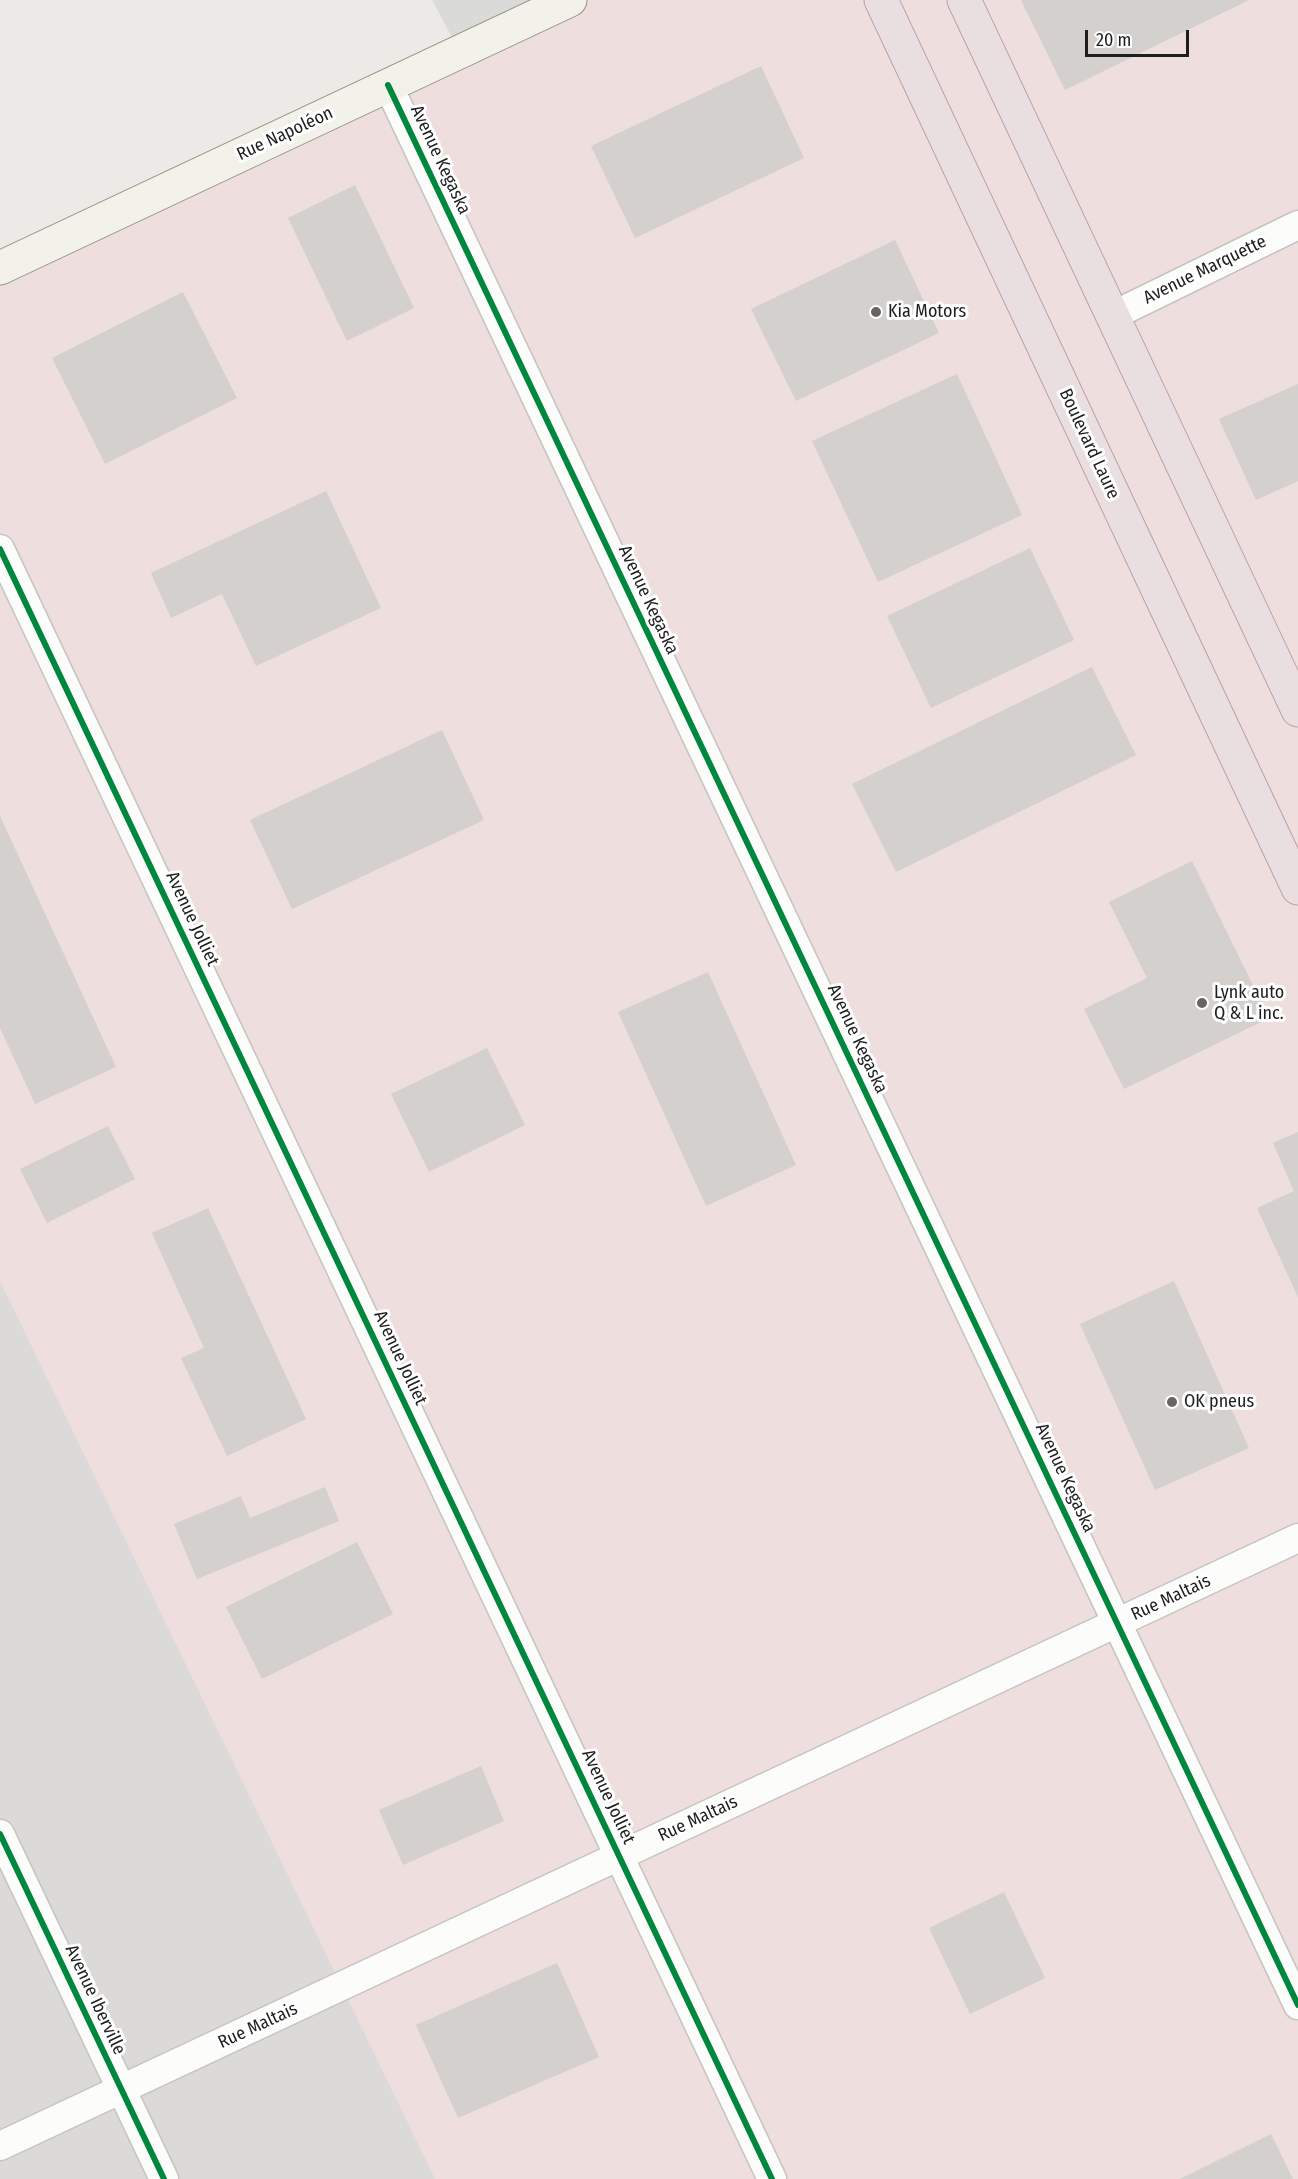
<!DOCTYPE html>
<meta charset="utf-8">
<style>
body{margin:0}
#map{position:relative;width:1298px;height:2179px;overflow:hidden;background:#eceae7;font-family:"Fira Sans Condensed",sans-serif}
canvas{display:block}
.scale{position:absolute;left:1085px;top:30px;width:104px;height:27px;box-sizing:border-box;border:3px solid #1e1e1e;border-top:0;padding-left:8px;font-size:18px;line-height:21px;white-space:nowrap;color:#1e1e1e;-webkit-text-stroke:4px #fff;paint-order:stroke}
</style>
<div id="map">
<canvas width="1298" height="2179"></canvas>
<div class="scale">20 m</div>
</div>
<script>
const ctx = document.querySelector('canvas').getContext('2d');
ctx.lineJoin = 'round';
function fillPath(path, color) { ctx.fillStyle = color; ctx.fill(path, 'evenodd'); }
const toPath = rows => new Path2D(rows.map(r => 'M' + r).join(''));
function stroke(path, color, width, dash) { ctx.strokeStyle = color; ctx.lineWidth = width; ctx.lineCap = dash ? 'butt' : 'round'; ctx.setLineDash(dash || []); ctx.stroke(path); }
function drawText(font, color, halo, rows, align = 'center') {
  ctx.font = font + ' "Fira Sans Condensed",sans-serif'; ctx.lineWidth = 6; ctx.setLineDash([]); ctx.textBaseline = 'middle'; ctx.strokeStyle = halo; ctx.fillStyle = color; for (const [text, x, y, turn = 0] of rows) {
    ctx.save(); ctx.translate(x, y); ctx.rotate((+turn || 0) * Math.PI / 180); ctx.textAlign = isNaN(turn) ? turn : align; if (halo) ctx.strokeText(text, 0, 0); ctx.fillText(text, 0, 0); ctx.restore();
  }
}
fillPath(toPath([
 [0,1223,447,2179,0,2179]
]), '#dbdad8');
fillPath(toPath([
 [558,0,1298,0,1298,2179,435,2179,0,1281,0,254]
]), '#eededd');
fillPath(toPath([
 [432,0,570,0,460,52]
]), '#dadad8');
fillPath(toPath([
 [1021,0,1249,0,1065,90],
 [761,66,804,158,635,238,591,146],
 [355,185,414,308,347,341,288,218],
 [895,240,939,333,796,401,751,309],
 [183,292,237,398,105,464,52,358],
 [957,374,1022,515,878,582,812,441],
 [1298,384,1298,481,1256,500,1219,419],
 [326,491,381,608,256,666,222,594,171,618,151,573],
 [1030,548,1074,640,931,708,887,616],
 [1092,667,1136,755,896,872,852,784],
 [442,730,484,820,292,909,250,820],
 [0,816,116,1067,35,1104,0,1028],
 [1192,861,1269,1018,1124,1089,1084,1009,1147,978,1109,902],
 [708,972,796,1165,706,1206,618,1012],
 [487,1048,525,1125,429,1172,391,1094],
 [108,1126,135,1179,47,1223,20,1169],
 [1298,1132,1298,1297,1257,1208,1294,1191,1273,1143],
 [208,1208,306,1419,227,1456,181,1358,204,1348,152,1233],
 [1174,1281,1249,1448,1155,1490,1080,1324],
 [325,1487,339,1521,197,1579,174,1524,241,1496,250,1518],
 [357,1542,393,1614,262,1679,226,1607],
 [481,1766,504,1821,403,1865,379,1810],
 [1004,1892,1045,1978,970,2014,929,1928],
 [557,1963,599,2057,458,2118,416,2025],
 [1271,2134,1293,2179,1180,2179]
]), '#d3d0ce');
const street = toPath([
 [388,85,1298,2005],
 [1112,316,1298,225],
 [0,549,772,2179],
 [0,1834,164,2179],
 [0,2146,1298,1538]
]);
const secondary = toPath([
 [0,268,570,0]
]);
const highway = toPath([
 [881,0,1298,888],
 [964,0,1298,710]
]);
stroke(street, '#c5c4c3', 31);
stroke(secondary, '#939580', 35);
stroke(highway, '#c09fa9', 35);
stroke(street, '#fcfcfb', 28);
stroke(secondary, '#f3f2ea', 33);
stroke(highway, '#e9dfe0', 33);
stroke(toPath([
 [388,85,1298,2005],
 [0,549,772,2179],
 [0,1834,164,2179]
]), '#00873e', 6);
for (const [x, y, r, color] of [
 [876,312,6,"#666564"],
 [1202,1003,6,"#666564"],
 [1172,1402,6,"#666564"]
]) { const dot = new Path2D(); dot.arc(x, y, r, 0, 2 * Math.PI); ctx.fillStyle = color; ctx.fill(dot); stroke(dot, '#fff', 2); }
drawText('18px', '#1e1e1e', '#fff', [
 ["Rue Napoléon",285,134,-25],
 ["Avenue Kegaska",440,160,65],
 ["Avenue Marquette",1205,270,-26],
 ["Boulevard Laure",1089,444,65],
 ["Avenue Kegaska",648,600,65],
 ["Avenue Jolliet",192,919,65],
 ["Avenue Kegaska",857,1039,65],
 ["Avenue Jolliet",400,1358,65],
 ["Avenue Kegaska",1065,1478,65],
 ["Rue Maltais",1171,1598,-25],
 ["Avenue Jolliet",608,1797,65],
 ["Rue Maltais",698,1819,-25],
 ["Avenue Iberville",95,2000,65],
 ["Rue Maltais",258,2026,-25]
]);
drawText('18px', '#1e1e1e', '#fff', [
 ["Kia Motors",888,312],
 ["Lynk auto",1214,993],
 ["Q & L inc.",1214,1014],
 ["OK pneus",1184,1402]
], 'left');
</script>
